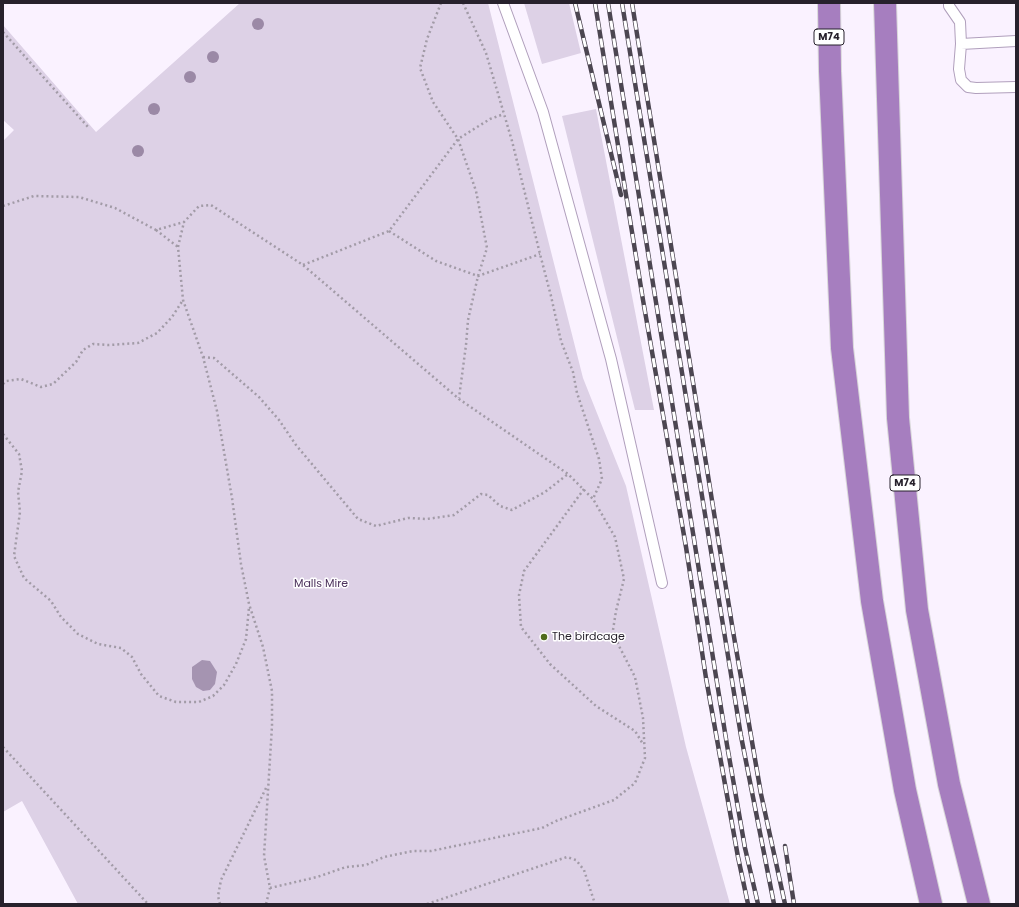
<!DOCTYPE html>
<style>
body{margin:0}
#map{position:relative;width:1019px;height:907px;overflow:hidden;background:#faf2ff;font-family:Poppins,sans-serif}
canvas{display:block}
.frame{position:absolute;inset:0;border:4px solid #27212c;pointer-events:none}
</style>
<div id="map">
<canvas width="1019" height="907"></canvas>
<div class="frame"></div>
</div>
<script>
const ctx = document.querySelector('canvas').getContext('2d');
ctx.lineJoin = 'round';
function fillPath(path, color) { ctx.fillStyle = color; ctx.fill(path, 'evenodd'); }
const toPath = rows => new Path2D(rows.map(r => 'M' + r).join(''));
function stroke(path, color, width, dash) { ctx.strokeStyle = color; ctx.lineWidth = width; ctx.lineCap = dash ? 'butt' : 'round'; ctx.setLineDash(dash || []); ctx.stroke(path); }
function drawText(font, color, halo, rows, align = 'center') {
  ctx.font = font + ' Poppins,sans-serif'; ctx.lineWidth = 3; ctx.setLineDash([]); ctx.textBaseline = 'middle'; ctx.strokeStyle = halo; ctx.fillStyle = color; for (const [text, x, y, turn = 0] of rows) {
    ctx.save(); ctx.translate(x, y); ctx.rotate((+turn || 0) * Math.PI / 180); ctx.textAlign = isNaN(turn) ? turn : align; if (halo) ctx.strokeText(text, 0, 0); ctx.fillText(text, 0, 0); ctx.restore();
  }
}
fillPath(toPath([
 [240,3,488,3,583,378,626,486,686,747,730,904,78,904,22,801,3,812,3,141,14,130,3,120,3,25,96,132],
 [524,3,569,3,581,53,542,64],
 [596,109,654,410,635,410,562,116]
]), '#ddd1e6');
fillPath(toPath([
 [202,660,210,661,217,672,215,684,210,690,203,691,196,687,192,679,192,667]
]), '#a594b1');
const service = toPath([
 [503,3,543,112,611,359,662,583],
 [949,3,949,6,960,22,961,44,959,69,961,80,968,87,976,88,1016,87],
 [961,44,1016,41]
]);
const motorway = toPath([
 [829,3,830,71,842,348,872,601,905,790,931,904],
 [885,3,898,418,917,610,949,784,979,904]
]);
stroke(service, '#b09fbc', 12);
stroke(motorway, '#d8d7d9', 24);
stroke(toPath([
 [441,3,427,39,420,68,433,102,458,139,476,191,487,248,478,276,468,320,466,345,459,398],
 [463,3,486,53,512,141,540,254,551,296,561,341,573,372,577,393,599,459,602,479,593,499],
 [3,32,88,127],
 [3,206,34,196,79,197,115,208,156,230,184,222,199,206,211,205,303,265,459,399,568,474,593,499,615,537,624,579,616,611,613,630,619,646,635,677,643,718,645,758,635,783,614,800,556,821,542,828,431,851,413,851,384,857,366,865,346,867,317,877,270,888,264,856,272,726,272,691,263,647,249,604,241,564,232,498,217,411,203,357,183,300,178,247,184,222],
 [156,230,178,247],
 [389,231,436,261,478,276,540,254],
 [303,265,389,231,458,139,490,119,504,114],
 [203,357,214,358,259,397,279,420,296,445,358,519,376,526,408,518,427,519,454,515,481,494,488,495,500,506,512,510,545,492,568,474],
 [3,384,6,381,21,379,41,387,53,384,76,362,83,350,93,344,109,345,138,343,157,333,172,317,183,300],
 [3,434,19,454,22,471,18,492,20,512,14,556,24,578,51,601,61,617,78,634,98,644,121,648,132,657,141,674,159,696,176,702,199,702,213,696,224,685,236,664,246,639,249,607],
 [584,489,524,571,519,595,521,627,550,664,596,706,635,731,643,744],
 [3,747,148,904],
 [220,904,218,896,221,880,267,786],
 [266,904,270,888],
 [427,904,567,857,576,860,584,870,595,904]
]), '#a29ba7', 2.5, [2, 3]);
stroke(service, '#fff', 10);
stroke(motorway, '#a67ebf', 22);
const rail = toPath([
 [575,3,621,195],
 [595,3,643,300,686,547,706,678,738,857,748,904],
 [608,3,727,745,745,848,758,904],
 [622,3,741,736,774,904],
 [632,3,733,631,761,794,785,904],
 [785,846,794,904]
]);
stroke(rail, '#4c4651', 4.5);
stroke(rail, '#fff', 3, [9]);
ctx.fillStyle = '#9b89a6';
for (const [x, y] of [
 [258,24],
 [213,57],
 [190,77],
 [154,109],
 [138,151]
]) { ctx.beginPath(); ctx.arc(x, y, 6, 0, 2 * Math.PI); ctx.fill(); }
for (const [x, y, r, color] of [
 [544,637,4,"#506b1d"]
]) { const dot = new Path2D(); dot.arc(x, y, r, 0, 2 * Math.PI); ctx.fillStyle = color; ctx.fill(dot); stroke(dot, '#fff', 1.5); }
for (const [x, y, w] of [
 [829,37,30],
 [905,483,30]
]) { const box = new Path2D(); box.roundRect(x - w / 2, y - 8, w, 16, 3); ctx.fillStyle = '#fff'; ctx.fill(box); stroke(box, '#27212c', 1); }
drawText('bold 10px', '#27212c', null, [
 ["M74",829,37],
 ["M74",905,483]
]);
drawText('11px', '#4d335d', '#fff', [
 ["Malls Mire",321,584]
]);
drawText('11px', '#27212c', '#fff', [
 ["The birdcage",552,637]
], 'left');
</script>
